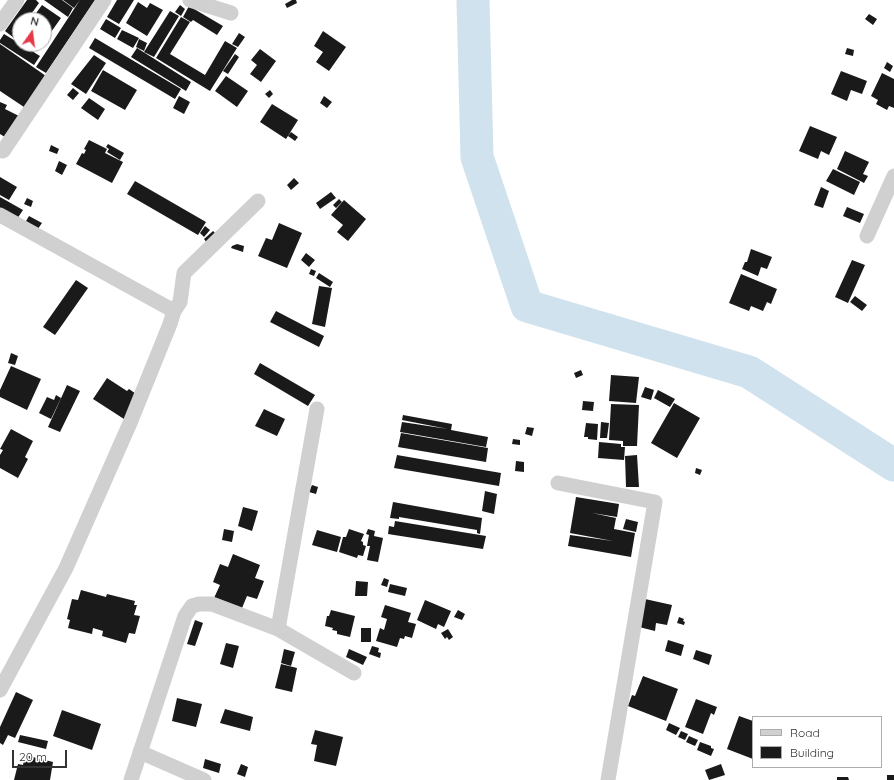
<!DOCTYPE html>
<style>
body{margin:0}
#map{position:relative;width:894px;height:780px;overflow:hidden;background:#fff;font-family:Quicksand,sans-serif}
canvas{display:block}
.legend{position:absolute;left:752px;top:716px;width:130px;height:52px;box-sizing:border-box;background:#fff;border:1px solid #adadad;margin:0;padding:5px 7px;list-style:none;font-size:12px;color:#333}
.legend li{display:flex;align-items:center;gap:8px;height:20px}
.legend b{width:20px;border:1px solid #adadad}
.north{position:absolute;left:12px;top:12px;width:40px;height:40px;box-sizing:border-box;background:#fff;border:1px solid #adadad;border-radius:50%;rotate:14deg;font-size:11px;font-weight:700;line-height:16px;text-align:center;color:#333}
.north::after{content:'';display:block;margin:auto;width:14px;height:18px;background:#e63946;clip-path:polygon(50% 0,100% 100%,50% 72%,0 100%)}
.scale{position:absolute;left:12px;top:750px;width:55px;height:18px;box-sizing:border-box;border:2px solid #333;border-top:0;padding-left:5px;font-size:12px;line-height:14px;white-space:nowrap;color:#333;-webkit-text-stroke:3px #fff;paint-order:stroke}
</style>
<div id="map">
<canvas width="894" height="780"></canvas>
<ul class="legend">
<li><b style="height:5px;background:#d0d0d0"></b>Road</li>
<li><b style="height:11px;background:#1a1a1a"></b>Building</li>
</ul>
<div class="north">N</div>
<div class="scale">20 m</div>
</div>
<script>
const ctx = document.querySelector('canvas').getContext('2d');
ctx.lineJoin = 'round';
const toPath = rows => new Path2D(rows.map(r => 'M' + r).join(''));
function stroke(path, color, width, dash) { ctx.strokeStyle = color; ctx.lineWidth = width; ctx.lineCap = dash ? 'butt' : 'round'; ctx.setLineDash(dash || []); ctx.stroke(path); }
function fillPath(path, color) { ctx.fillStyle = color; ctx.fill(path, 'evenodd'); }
stroke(toPath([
 [473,0,477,157,527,306,749,372,894,465]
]), '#cfe2ee', 33);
fillPath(toPath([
 [27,0,36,0,39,3,27,20,20,20,20,30,14,38,5,31],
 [44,0,62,0,73,8,68,17],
 [63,0,80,0,74,8],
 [80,0,95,0,46,73,36,67],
 [117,0,134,0,119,24,107,17],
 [292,0,296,0,297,3,287,8,285,4],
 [138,2,147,8,150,3,163,10,147,36,126,23],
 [42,5,61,18,44,42,44,20,31,20],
 [180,5,185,9,181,16,175,12],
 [189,6,223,26,217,35,193,20,191,22,183,17],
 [170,11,179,16,154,57,144,52],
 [869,14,877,19,873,25,865,19],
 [181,17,190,22,170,54,205,75,225,41,237,48,210,91,156,58],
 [106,19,121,28,115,38,100,29],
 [122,30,139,38,133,48,117,39],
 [323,31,346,47,329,71,316,62,323,52,314,46],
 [239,33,245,37,238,47,232,44],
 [4,34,40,56,34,65,0,43,0,40],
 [95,38,181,89,175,99,89,48],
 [139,39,147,43,144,51,136,47],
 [0,44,46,76,24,107,0,91],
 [27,44,42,44,37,51],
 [137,48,191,82,186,91,131,57],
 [847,48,854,50,853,56,845,54],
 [260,49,276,61,261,82,250,74,257,65,251,60],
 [235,54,239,57,228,74,223,71],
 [94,55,106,63,86,94,71,84],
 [887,62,893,66,890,72,884,68],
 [103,70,137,90,125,110,91,91],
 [841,71,867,81,862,94,851,90,847,101,831,94],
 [882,73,894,79,894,108,889,106,887,110,876,104,878,100,871,96],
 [226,76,248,91,237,107,215,91],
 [73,88,79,93,73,100,67,95],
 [270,90,273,94,269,98,265,94],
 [179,96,190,102,184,114,173,108],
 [324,96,332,102,327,108,320,103],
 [89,98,105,109,98,120,81,108],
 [0,102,7,105,5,109,21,117,8,139,0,134],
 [272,104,298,120,286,139,260,122],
 [810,126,837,137,829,155,821,151,818,159,799,151],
 [291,132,298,137,295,141,288,136],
 [89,140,107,149,105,153,123,162,112,183,76,164,82,153,84,154,86,150,84,149],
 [108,144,124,153,120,160,107,152,109,149,106,147],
 [51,145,59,149,57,154,49,151],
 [845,151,869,162,863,174,868,176,864,183,837,169],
 [59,161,67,165,62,175,55,171],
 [833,169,860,182,854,195,826,181],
 [0,177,17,187,9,200,0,195],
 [294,178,299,183,291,190,287,185],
 [135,181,206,222,198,235,127,194],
 [821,187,829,191,823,208,814,205],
 [331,192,336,198,320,209,316,203],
 [0,197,23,210,15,222,0,213],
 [27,198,33,201,31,207,24,204],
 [339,199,342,202,336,208,333,205],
 [344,200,366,219,348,241,337,232,343,225,331,215],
 [847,207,864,214,860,223,843,216],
 [29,216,42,223,35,233,23,226],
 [279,223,302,233,287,268,258,256,266,238,272,240],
 [205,226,210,230,204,237,200,233],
 [213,231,217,235,207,243,204,239],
 [237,244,244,246,243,252,231,248,232,246],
 [751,249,772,257,767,269,761,267,758,276,742,269,745,262,747,262],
 [306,253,315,260,309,267,301,260],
 [852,260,865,265,848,303,835,297],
 [311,269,316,271,314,276,309,274],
 [319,273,333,282,330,287,316,278],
 [741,274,777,289,771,304,767,302,763,311,751,306,749,311,729,303],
 [76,280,88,288,55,335,43,327],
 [319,286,332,288,325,327,312,324],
 [855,296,867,305,862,311,850,302],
 [276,311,324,336,319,347,270,322],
 [11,353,18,356,15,365,8,363],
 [260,363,315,395,308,406,254,374],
 [11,366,41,379,27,410,0,397,0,390],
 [581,370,583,375,576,378,574,373],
 [611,375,639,377,636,403,609,401],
 [107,378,127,391,129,389,139,396,124,419,93,399],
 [67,385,80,391,60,432,48,427],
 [645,387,654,390,651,400,641,397],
 [658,390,675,399,670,407,654,398],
 [56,395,61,398,51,419,39,413,47,397,54,400],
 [583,401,594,402,593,411,582,410],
 [674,403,700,418,677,458,651,443],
 [611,404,639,405,637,446,623,446,623,441,609,440],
 [264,409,285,419,277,436,255,426],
 [403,415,452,424,451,430,488,437,486,447,400,432,402,422,448,429,402,420],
 [601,422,609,423,607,438,600,438],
 [586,423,598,424,597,440,588,439,588,437,584,437],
 [527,427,534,428,532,436,525,434],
 [11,429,33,441,25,457,28,459,18,478,0,468,0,455,3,450,0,449],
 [401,433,488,448,486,462,398,447],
 [513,439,520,440,520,445,512,444],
 [599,442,621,444,621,447,625,447,624,460,598,458],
 [397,455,501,473,499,486,394,468],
 [637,455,639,487,626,487,625,456],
 [516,461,524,462,524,472,515,471],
 [696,468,702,470,700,475,695,473],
 [312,485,318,487,316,494,309,492],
 [485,491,497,494,494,514,482,511],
 [576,497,619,504,617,517,592,513,616,518,614,529,635,533,631,557,568,546,570,535,613,541,570,533],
 [393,502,482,518,480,534,477,533,477,530,399,517,399,519,390,518],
 [243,507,258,511,252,531,238,526],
 [626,519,638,522,636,532,623,529],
 [395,521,486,536,483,549,388,534,389,526,394,527],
 [224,529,234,531,232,542,222,540],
 [349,529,364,534,361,541,363,542,363,545,366,546,363,556,358,555,357,558,339,552,343,537,346,537],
 [368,529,375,531,374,536,383,538,378,562,367,560,370,546,367,546,369,535,366,534],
 [317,530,341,537,337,552,312,545],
 [233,554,260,565,255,578,264,581,257,599,247,596,242,608,214,598,220,585,213,582,220,564,228,567],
 [384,578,389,580,387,587,381,585],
 [356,581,368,582,367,596,355,596],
 [390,584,407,588,405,596,388,592],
 [81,590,106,597,107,594,135,601,134,605,137,605,134,615,140,616,135,634,129,633,126,643,102,636,103,631,93,628,92,634,68,628,70,620,67,619,72,599,78,600],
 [645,599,672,605,667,625,656,623,655,631,639,627],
 [425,600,451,611,444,627,438,624,436,629,417,620],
 [385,605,411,613,408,622,416,624,412,638,405,636,404,639,400,638,397,647,376,641,380,628,384,630,387,619,381,617],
 [331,610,355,616,350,637,337,634,337,631,332,630,333,628,325,626,327,616,329,616],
 [458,610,465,614,462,620,454,617],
 [679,617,684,619,683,621,685,622,684,625,677,623],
 [195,620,203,623,195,646,187,644],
 [361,628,371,628,371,642,361,642],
 [448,629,453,637,449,640,447,637,445,639,441,633],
 [668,640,684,645,681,656,665,651],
 [226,643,239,646,233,668,220,664],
 [372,646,379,648,378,652,381,653,380,658,369,654],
 [284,649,295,652,291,666,281,663],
 [349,649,367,657,363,665,346,657],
 [696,650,712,655,709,665,693,659],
 [281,664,297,668,292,692,275,688],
 [643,676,678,689,666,721,628,706,632,695,635,696],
 [16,692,33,700,15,738,8,735,3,745,0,743,0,727],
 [177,698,202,704,196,727,172,721],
 [696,699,717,707,714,715,711,713,703,734,685,727],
 [225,709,253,717,250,731,220,723],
 [62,710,101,724,92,750,53,736],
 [739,716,753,721,753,759,727,749],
 [669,723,680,728,676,735,666,730],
 [315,730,343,737,336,766,314,761,317,745,311,744],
 [681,731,688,734,685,740,678,737],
 [20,735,48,741,46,749,18,742],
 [689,736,698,740,695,746,686,742],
 [700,742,711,746,711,748,714,749,711,756,697,750],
 [25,755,53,762,50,780,14,780,18,764,23,765],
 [205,759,221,764,219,773,203,768],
 [241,764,248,767,245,777,237,774],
 [721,764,725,775,709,780,705,770],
 [887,775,894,775,894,780,887,780],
 [837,777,848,777,849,780,837,780]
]), '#1a1a1a');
stroke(toPath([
 [190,0,231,13],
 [0,24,17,0],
 [3,151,104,0],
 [0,215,174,311],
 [867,236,894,176],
 [558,483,655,502,608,780],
 [278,629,317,409],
 [0,690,66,568,130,423,170,324,174,311,180,302,184,273,258,201],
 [140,752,204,780],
 [131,780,185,616,192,606,199,604,212,604,278,629,354,673]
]), '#d0d0d0', 15);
</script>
